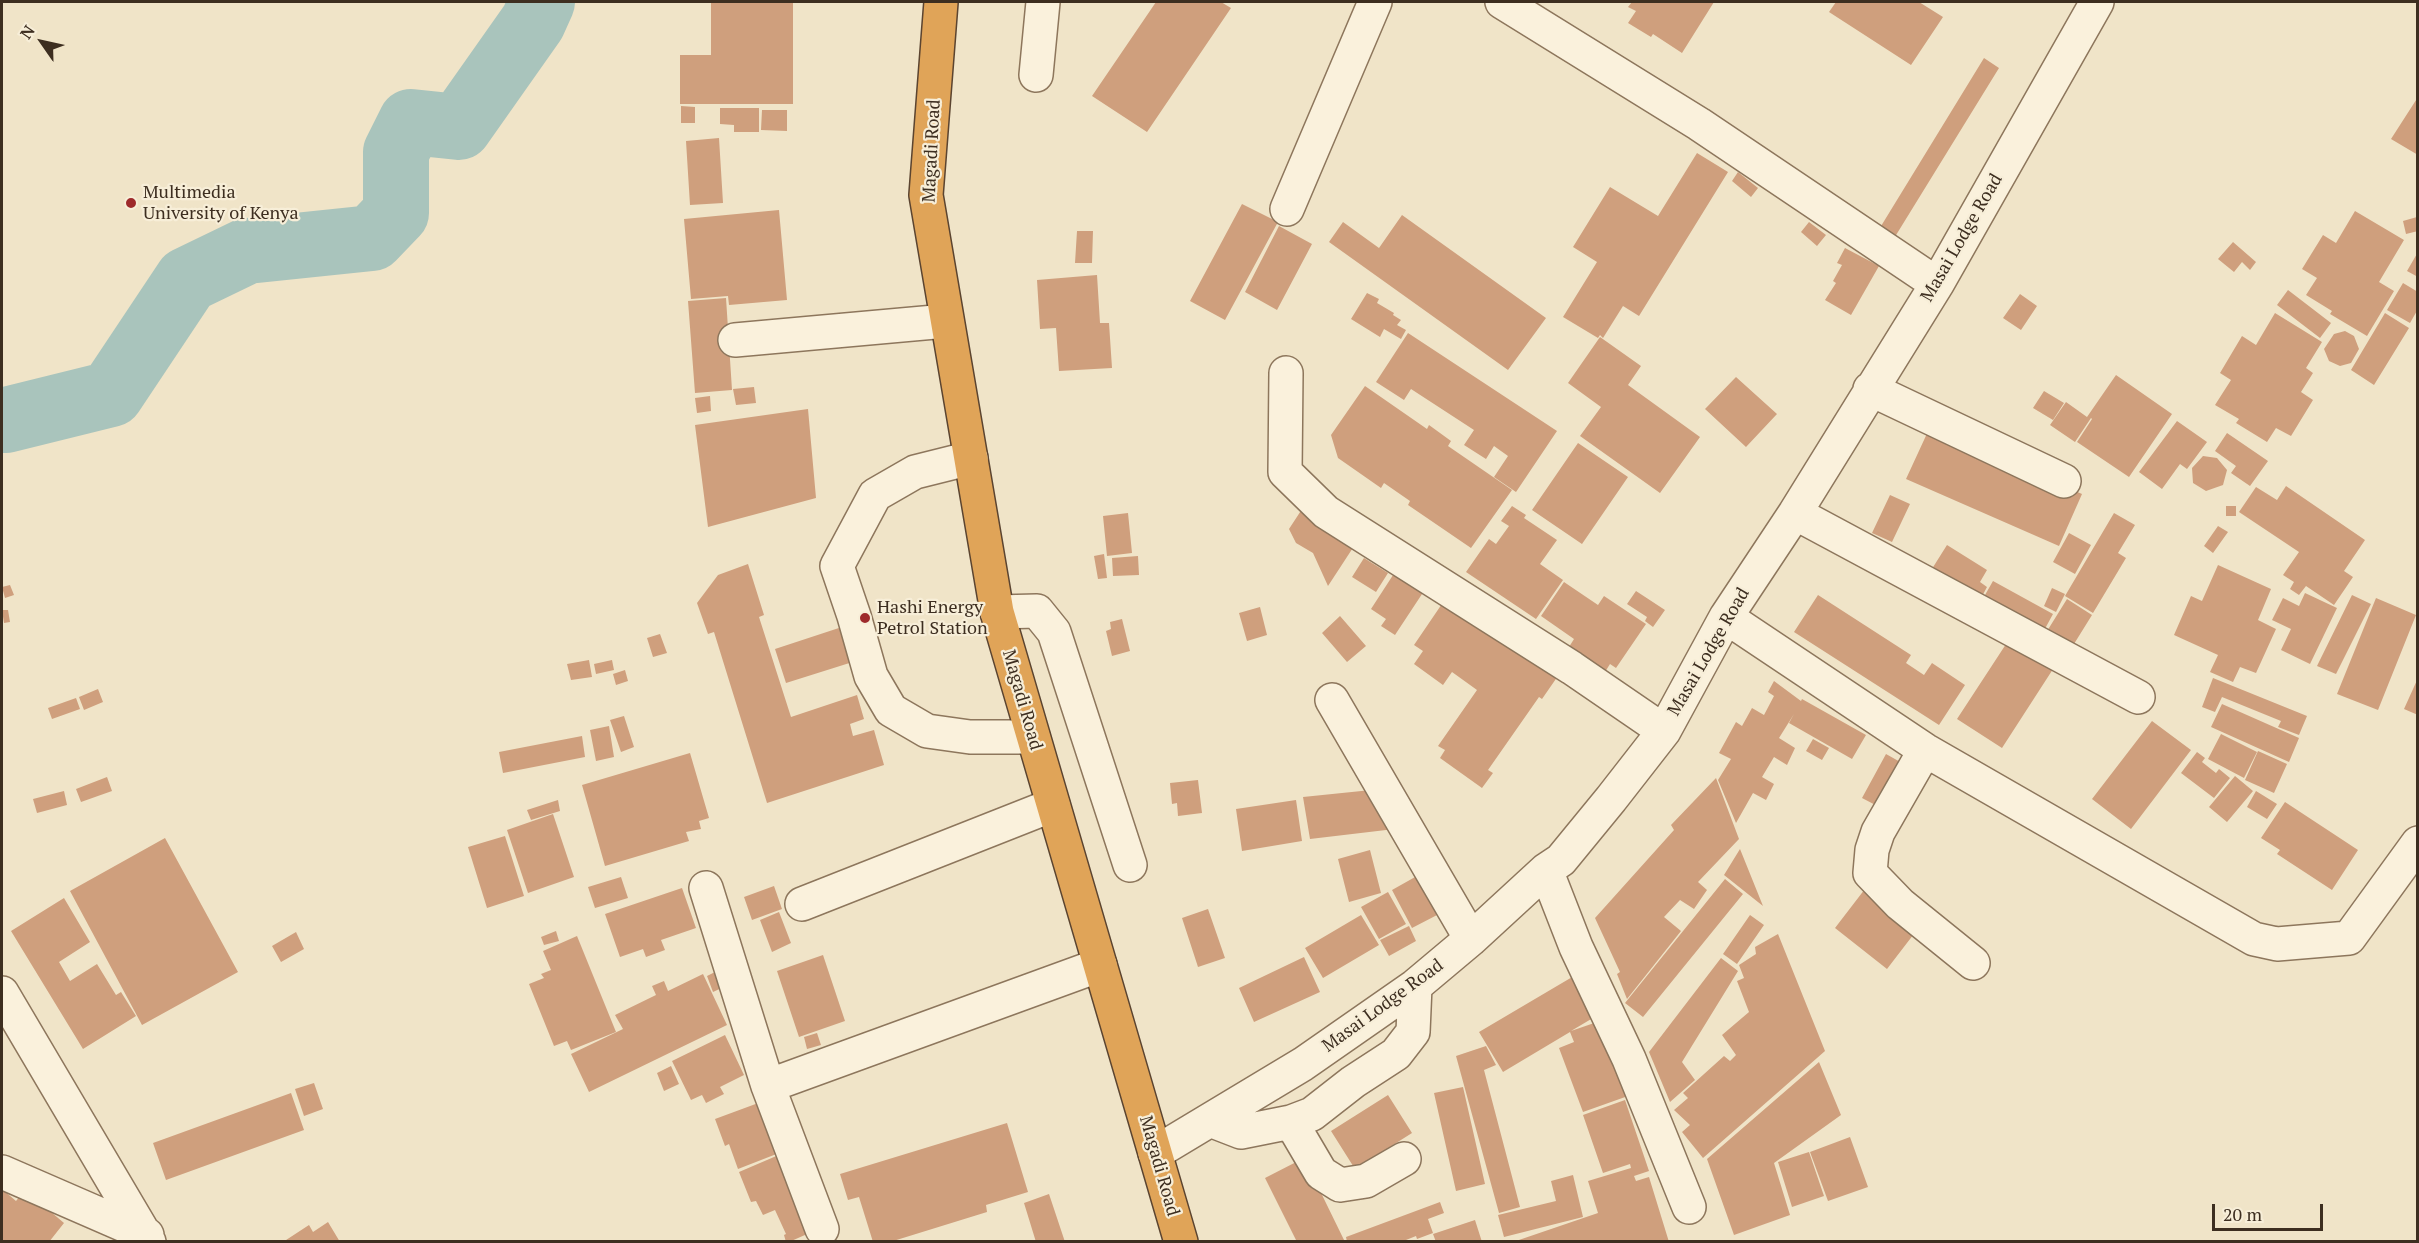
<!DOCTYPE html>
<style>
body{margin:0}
#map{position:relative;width:2419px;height:1243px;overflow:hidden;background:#f0e4c8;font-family:"PT Serif",serif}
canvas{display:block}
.frame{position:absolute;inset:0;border:3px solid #3d2e20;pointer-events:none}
.north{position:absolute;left:12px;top:12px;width:60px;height:60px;-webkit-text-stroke:4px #f7eed8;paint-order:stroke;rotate:304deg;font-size:16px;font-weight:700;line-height:24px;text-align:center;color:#3d2e20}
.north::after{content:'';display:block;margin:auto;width:21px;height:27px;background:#3d2e20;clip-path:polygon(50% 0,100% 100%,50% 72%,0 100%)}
.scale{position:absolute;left:2212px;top:1204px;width:111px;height:27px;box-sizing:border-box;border:3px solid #3d2e20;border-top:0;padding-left:8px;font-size:18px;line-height:21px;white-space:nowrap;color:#3d2e20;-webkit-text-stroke:4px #f7eed8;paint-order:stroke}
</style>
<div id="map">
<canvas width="2419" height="1243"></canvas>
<div class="frame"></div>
<div class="north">N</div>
<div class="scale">20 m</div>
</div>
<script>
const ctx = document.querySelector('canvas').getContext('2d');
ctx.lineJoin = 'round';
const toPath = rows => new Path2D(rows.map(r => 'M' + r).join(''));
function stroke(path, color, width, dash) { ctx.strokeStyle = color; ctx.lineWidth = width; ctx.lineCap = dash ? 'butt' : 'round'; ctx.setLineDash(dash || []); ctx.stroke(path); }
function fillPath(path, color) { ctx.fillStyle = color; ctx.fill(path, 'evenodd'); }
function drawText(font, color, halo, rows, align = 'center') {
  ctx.font = font + ' "PT Serif",serif'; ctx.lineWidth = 4.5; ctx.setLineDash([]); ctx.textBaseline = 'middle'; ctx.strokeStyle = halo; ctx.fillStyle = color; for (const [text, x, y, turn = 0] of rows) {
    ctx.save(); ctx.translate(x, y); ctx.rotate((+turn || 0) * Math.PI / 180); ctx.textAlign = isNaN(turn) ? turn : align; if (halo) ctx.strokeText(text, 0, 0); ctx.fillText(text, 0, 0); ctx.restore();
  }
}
stroke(toPath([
 [2,420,6,420,111,394,187,280,247,251,372,238,396,213,396,152,411,122,459,127,533,22,542,2]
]), '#a9c4bc', 66);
fillPath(toPath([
 [711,2,793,2,793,104,680,104,680,55,711,55],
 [1156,2,1221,2,1231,8,1147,132,1092,96],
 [1632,2,1714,2,1682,53,1653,34,1651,37,1628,23,1636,11,1628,7],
 [1836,2,1919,2,1943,17,1911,65,1829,12],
 [1984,58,1999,68,1893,240,1878,231],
 [2418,97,2418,155,2391,139],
 [681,106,695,107,695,123,681,123],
 [720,108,759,108,759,132,734,132,734,125,720,124],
 [762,110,787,110,787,131,761,130],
 [719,138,723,203,690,205,686,141],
 [1697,153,1728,172,1639,316,1623,306,1603,338,1600,335,1598,338,1563,317,1597,262,1573,247,1610,187,1658,216],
 [1738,172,1758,188,1751,197,1732,181],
 [1242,204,1278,222,1225,320,1190,301],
 [779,210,787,300,729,305,728,296,691,299,684,219],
 [2355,211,2404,240,2379,282,2394,291,2367,336,2330,314,2332,311,2306,295,2317,278,2302,269,2323,235,2336,243],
 [1402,215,1546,318,1508,370,1329,242,1343,222,1379,248],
 [2417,217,2418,231,2406,234,2403,221],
 [1809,222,1826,235,1817,246,1801,232],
 [1279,226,1312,244,1277,310,1245,292],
 [1077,231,1093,231,1092,263,1075,263],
 [2233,242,2256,262,2250,270,2242,262,2234,272,2218,259],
 [1845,248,1879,266,1851,315,1825,300,1836,283,1833,281,1842,265,1837,263],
 [2418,252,2418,277,2407,271],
 [1097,275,1100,323,1109,323,1112,368,1059,371,1056,328,1040,329,1037,280],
 [2403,283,2418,292,2418,309,2410,323,2387,310],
 [2288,290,2331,323,2320,338,2277,305],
 [1367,293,1379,299,1377,303,1394,313,1393,315,1401,320,1397,325,1406,330,1401,339,1384,329,1380,337,1351,319],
 [2020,294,2037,306,2021,330,2003,318],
 [726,298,732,390,695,393,688,301],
 [2275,313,2322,342,2306,368,2313,373,2301,392,2313,400,2291,436,2276,428,2267,442,2236,423,2239,419,2215,405,2231,380,2220,373,2242,336,2256,345],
 [2385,313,2409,328,2374,385,2351,370],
 [2345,331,2354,336,2359,349,2351,363,2340,366,2329,361,2324,349,2334,334],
 [1408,333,1557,431,1516,492,1494,477,1508,456,1494,446,1486,459,1464,445,1474,430,1411,389,1404,400,1376,382],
 [1600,337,1641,366,1628,385,1700,437,1660,493,1580,436,1601,407,1568,383],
 [2116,375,2172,414,2129,477,2077,442,2092,419,2091,418,2075,442,2050,425,2066,402,2087,417],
 [1736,377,1777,414,1746,447,1705,409],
 [1365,386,1427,429,1429,425,1451,441,1448,446,1512,490,1471,548,1408,505,1410,501,1384,483,1381,488,1338,458,1331,435],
 [754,387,756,403,736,405,733,389],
 [2044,391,2064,403,2053,420,2033,408],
 [710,396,711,411,697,413,695,398],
 [808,409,816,498,708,527,695,425],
 [2177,421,2207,442,2187,469,2180,464,2162,489,2139,472],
 [1930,427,2082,494,2059,546,1906,479],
 [2227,433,2268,461,2250,486,2231,473,2236,466,2215,451],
 [1578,443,1628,477,1582,544,1532,510],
 [2203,456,2217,458,2227,470,2223,485,2206,491,2193,483,2192,468],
 [2286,486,2365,540,2344,571,2353,577,2334,605,2306,586,2299,595,2290,589,2294,582,2283,575,2299,552,2239,512,2256,487,2277,500],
 [1890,495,1910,504,1892,542,1872,533],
 [1306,503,1360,537,1328,586,1313,553,1296,543,1289,529],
 [1512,506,1526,515,1524,518,1557,540,1540,564,1563,580,1536,619,1466,572,1489,539,1496,544,1509,526,1501,521],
 [2226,506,2236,506,2236,516,2226,516],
 [1128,513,1132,553,1107,556,1103,516],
 [2114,513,2135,525,2118,553,2126,558,2093,613,2065,596],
 [2218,526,2228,532,2213,553,2204,546],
 [2069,533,2091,545,2075,574,2053,562],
 [1947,545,1987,570,1980,582,1987,587,1979,602,1930,572],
 [1104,554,1107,578,1098,579,1094,556],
 [1138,556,1139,575,1113,576,1112,558],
 [1364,558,1388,573,1376,592,1352,577],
 [748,564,764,615,759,617,791,717,857,695,864,719,850,724,853,736,874,730,884,765,767,803,714,632,708,634,697,603,718,575],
 [2218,565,2271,589,2258,620,2276,629,2256,673,2240,667,2233,682,2210,672,2218,655,2174,635,2191,596,2202,601],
 [1395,572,1424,591,1395,635,1381,626,1386,619,1371,609],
 [1993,581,2053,614,2041,636,1981,602],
 [1564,582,1598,605,1604,596,1646,624,1616,668,1610,664,1605,672,1569,647,1574,639,1541,616],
 [10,585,14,595,5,598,2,587],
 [2052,588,2065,594,2056,612,2044,606],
 [1636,591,1665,610,1653,627,1645,621,1647,617,1627,604],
 [2305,593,2337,608,2310,664,2281,650,2291,629,2272,620,2283,598,2299,606],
 [1448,595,1560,673,1542,699,1539,697,1488,770,1493,773,1482,788,1440,758,1445,750,1438,746,1477,690,1452,672,1443,685,1414,664,1423,651,1414,645],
 [1818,595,1911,655,1906,663,1924,675,1932,663,1965,685,1939,725,1794,632],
 [2352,595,2371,604,2336,674,2317,666],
 [2376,598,2416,615,2378,710,2337,694],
 [2067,599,2092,615,2069,652,2044,636],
 [1260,607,1267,635,1247,641,1239,613],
 [2,610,8,610,10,622,4,623],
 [1340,616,1366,646,1347,662,1322,633],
 [1122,619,1130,651,1112,656,1106,631,1111,629,1110,622],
 [848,625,859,660,786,683,775,649],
 [660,634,667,653,653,657,647,638],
 [2010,638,2055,666,2002,748,1957,719],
 [589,660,592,677,571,680,567,664],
 [612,660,614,670,596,674,594,664],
 [625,670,628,681,616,685,613,674],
 [2213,678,2307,716,2299,735,2278,727,2281,721,2222,697,2215,712,2202,707],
 [2418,678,2418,715,2404,709],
 [1774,681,1801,701,1802,699,1866,735,1852,759,1789,723,1794,714,1779,738,1795,748,1787,765,1774,757,1762,777,1774,784,1766,800,1753,793,1736,823,1718,780,1731,759,1719,753,1736,722,1742,726,1752,708,1764,715,1774,696,1768,692],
 [98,689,103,702,84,710,79,697],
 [76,698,80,709,52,719,48,708],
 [2222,704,2299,738,2289,762,2211,727],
 [624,716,634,747,621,752,610,720],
 [2152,721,2191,750,2131,829,2092,799],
 [609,726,614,757,596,761,590,730],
 [2221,734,2257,752,2244,778,2208,759],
 [582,736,585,757,503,773,499,752],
 [1813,739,1829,748,1822,760,1806,751],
 [2258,751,2287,764,2274,793,2245,780],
 [2197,752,2205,758,2202,762,2216,773,2219,769,2230,778,2214,798,2181,773],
 [690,753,709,818,699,821,701,829,686,832,689,841,605,866,582,785],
 [1886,754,1911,768,1887,811,1862,798],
 [2235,776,2253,791,2227,822,2209,807],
 [107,777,112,791,81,802,76,789],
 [1716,778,1739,839,1698,882,1707,890,1694,909,1680,900,1664,917,1681,931,1627,999,1617,974,1620,972,1595,918,1674,830,1671,825],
 [1198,780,1202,813,1178,816,1177,803,1172,804,1170,783],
 [1381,789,1403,828,1310,839,1303,797],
 [64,791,67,805,37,813,33,799],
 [2256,791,2277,804,2267,819,2247,807],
 [558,800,560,811,531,820,527,810],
 [1296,800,1302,841,1242,851,1236,809],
 [2285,802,2358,850,2332,890,2277,854,2280,850,2261,838],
 [553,814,574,877,528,893,507,830],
 [505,836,524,896,487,908,468,847],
 [165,838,238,972,142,1025,70,891],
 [1740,849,1763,906,1724,875],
 [1370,850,1381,893,1349,902,1338,859],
 [1424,872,1439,914,1412,928,1392,890],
 [621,877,628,898,595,908,588,887],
 [1725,879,1743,894,1643,1017,1625,1003],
 [1868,885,1920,926,1887,969,1835,928],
 [774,886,782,909,752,920,744,897],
 [682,888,696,928,661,940,665,950,646,957,643,949,620,957,605,914],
 [1388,892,1406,924,1379,939,1361,907],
 [64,898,90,942,59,962,70,981,97,964,116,995,121,992,136,1016,83,1049,11,931],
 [1208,909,1225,958,1198,967,1182,918],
 [779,912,791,943,772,952,760,920],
 [1361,915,1379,945,1323,978,1305,948],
 [1750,915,1764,925,1737,964,1723,954],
 [1409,926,1416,941,1389,956,1380,940],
 [556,931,559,941,544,945,541,937],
 [296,932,304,949,281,962,272,946],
 [1778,934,1825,1051,1703,1158,1682,1132,1690,1125,1674,1110,1688,1098,1683,1093,1724,1056,1730,1061,1736,1055,1722,1035,1749,1012,1737,981,1744,978,1739,965,1756,954,1755,947],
 [577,936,616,1032,571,1050,567,1041,554,1046,529,984,544,978,541,974,551,970,543,951],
 [823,955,845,1021,799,1037,777,971],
 [1304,957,1320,992,1254,1022,1239,988],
 [1721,958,1738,971,1682,1062,1695,1080,1670,1102,1649,1052],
 [719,970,726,986,713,992,707,976],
 [1579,973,1603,1012,1571,1031,1600,1021,1628,1096,1583,1112,1559,1048,1574,1042,1570,1032,1503,1072,1479,1032],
 [703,974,727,1025,589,1092,571,1054,623,1029,615,1015,656,995,652,986,664,981,668,991],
 [817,1033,821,1045,807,1049,804,1037],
 [725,1035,744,1075,720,1087,724,1094,706,1103,702,1095,691,1100,672,1061],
 [1486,1046,1496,1065,1484,1070,1520,1207,1499,1213,1456,1056],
 [1819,1062,1841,1115,1774,1163,1790,1215,1734,1235,1707,1159],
 [671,1066,679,1084,664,1091,657,1073],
 [314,1083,323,1109,304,1116,295,1089],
 [1463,1087,1485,1184,1456,1191,1434,1093],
 [291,1093,304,1130,166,1180,153,1143],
 [1388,1095,1412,1133,1355,1169,1331,1131],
 [1625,1100,1649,1171,1634,1176,1636,1181,1649,1177,1669,1242,1513,1242,1598,1213,1588,1181,1631,1168,1630,1164,1603,1173,1583,1115],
 [761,1102,779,1153,738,1169,729,1144,725,1146,715,1119],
 [1007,1123,1028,1192,986,1205,987,1212,890,1242,873,1242,859,1197,848,1200,840,1174],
 [1850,1137,1868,1187,1828,1201,1810,1152],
 [1809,1152,1824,1196,1792,1207,1778,1162],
 [781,1154,814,1231,789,1242,786,1242,784,1235,786,1234,775,1210,763,1215,756,1201,751,1202,739,1172],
 [1304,1158,1345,1242,1297,1242,1265,1178],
 [1573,1175,1583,1217,1504,1237,1498,1215,1556,1201,1551,1181],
 [2,1189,16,1201,25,1190,64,1223,49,1242,2,1242],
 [1049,1194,1065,1242,1036,1242,1024,1203],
 [1440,1202,1444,1213,1428,1219,1433,1233,1417,1239,1416,1236,1401,1242,1347,1242,1346,1237],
 [1475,1220,1482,1242,1436,1242,1433,1234],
 [328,1222,340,1242,283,1242,309,1225,313,1232]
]), '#cf9f7d');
const minor = toPath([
 [1502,2,1699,124,1937,284],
 [1036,75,1043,2],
 [1287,209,1375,2],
 [735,340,946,321],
 [1286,373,1285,472,1326,512,1572,668,1664,731],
 [1870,389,2064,481],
 [971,458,915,472,875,495,837,566,854,616,871,676,891,710,927,731,970,737,1033,737],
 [1795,513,2138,697],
 [997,612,1037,611,1054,632,1130,865],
 [1726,617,1925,750,2254,939,2277,944,2349,938,2418,843],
 [1332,700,1471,939],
 [1925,750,1878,832,1872,850,1870,873,1900,904,1973,963],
 [1546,870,1576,947,1629,1059,1689,1207],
 [706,888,768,1086,822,1229],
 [802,904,1053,805],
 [2,993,149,1242],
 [768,1086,1100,965],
 [1210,1120,1241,1132,1291,1122,1312,1114,1353,1082,1396,1054,1413,1032,1415,986],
 [1291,1122,1321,1173,1340,1185,1366,1181,1404,1159],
 [1155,1153,1303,1064,1415,986,1471,939,1546,870,1561,860,1611,799,1664,731,1726,617,1795,513,1937,284,2097,2],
 [2,1172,147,1235]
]);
const highway = toPath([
 [941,2,926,195,997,612,1181,1242]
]);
stroke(minor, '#8d765c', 36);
stroke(highway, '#5b4430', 36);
stroke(minor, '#faf1dc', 33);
stroke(highway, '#e0a458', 33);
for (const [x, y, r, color] of [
 [131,203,6,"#9e2a2b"],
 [865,618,6,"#9e2a2b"]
]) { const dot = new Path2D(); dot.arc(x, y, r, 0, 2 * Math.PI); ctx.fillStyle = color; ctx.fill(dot); stroke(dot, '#f7eed8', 2); }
drawText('18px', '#3d2e20', '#f7eed8', [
 ["Magadi Road",932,151,-87],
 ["Masai Lodge Road",1962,238,-60],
 ["Masai Lodge Road",1709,652,-60],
 ["Magadi Road",1022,700,74],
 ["Masai Lodge Road",1383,1006,-36],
 ["Magadi Road",1159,1166,74]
]);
drawText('18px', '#3d2e20', '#f7eed8', [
 ["Multimedia",143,193],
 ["University of Kenya",143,214],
 ["Hashi Energy",877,608],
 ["Petrol Station",877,629]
], 'left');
</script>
